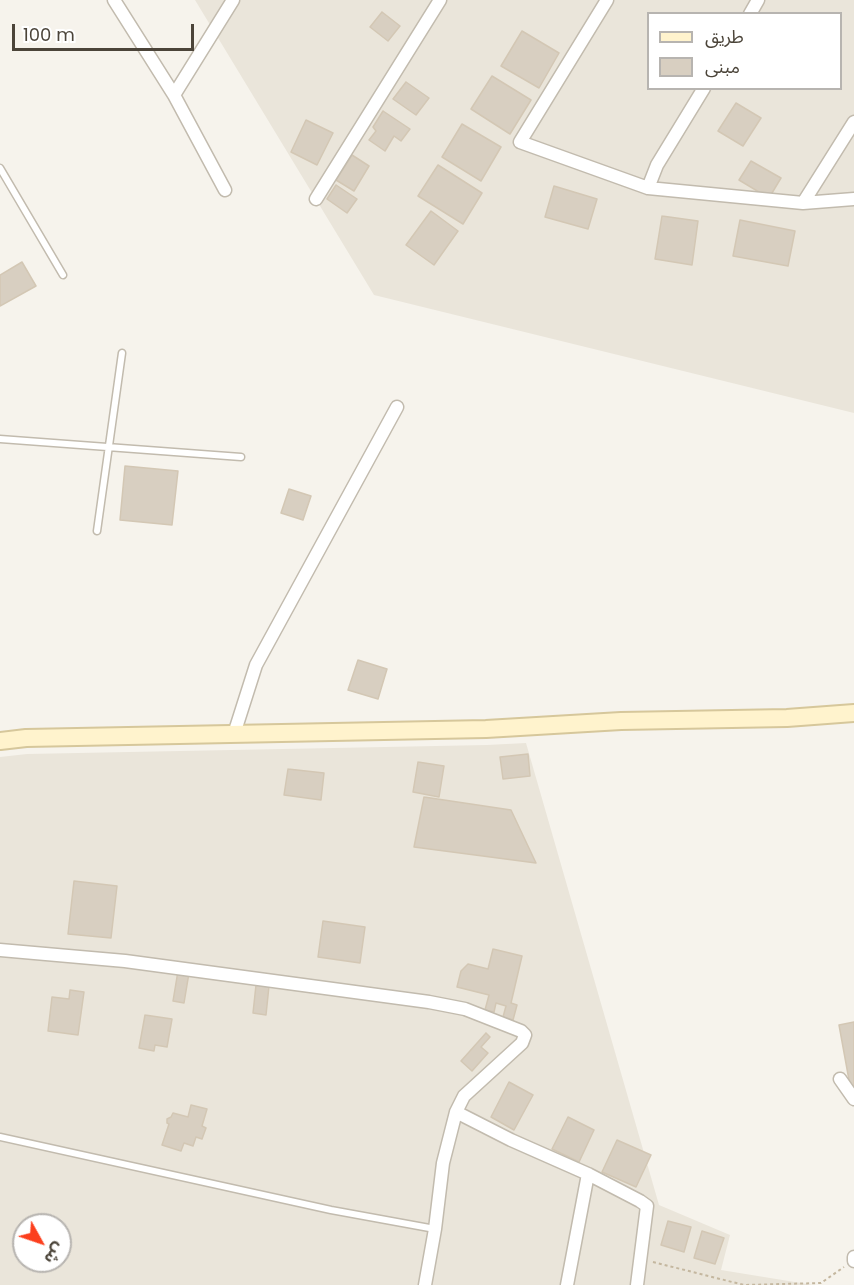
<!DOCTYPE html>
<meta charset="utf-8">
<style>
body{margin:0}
#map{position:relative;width:854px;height:1285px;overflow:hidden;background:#f6f3ec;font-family:Poppins,"Noto Sans Arabic",sans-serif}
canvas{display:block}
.legend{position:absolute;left:647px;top:12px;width:195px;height:78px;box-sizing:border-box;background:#fff;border:2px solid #b7b4b0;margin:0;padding:8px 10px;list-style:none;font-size:18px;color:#4b4439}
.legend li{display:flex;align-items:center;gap:12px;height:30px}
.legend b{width:30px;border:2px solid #b7b4b0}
.north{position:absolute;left:12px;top:1213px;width:60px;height:60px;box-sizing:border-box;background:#fff;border:2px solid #b7b4b0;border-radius:50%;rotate:130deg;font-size:16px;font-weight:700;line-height:24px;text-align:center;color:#4b4439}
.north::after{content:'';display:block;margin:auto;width:21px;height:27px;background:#fc3f1d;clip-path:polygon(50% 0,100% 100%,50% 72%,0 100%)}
.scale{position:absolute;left:12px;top:24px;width:182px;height:27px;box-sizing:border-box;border:3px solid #4b4439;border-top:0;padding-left:8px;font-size:18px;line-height:21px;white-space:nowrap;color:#4b4439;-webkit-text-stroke:4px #fff;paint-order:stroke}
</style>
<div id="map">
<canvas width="854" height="1285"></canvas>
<ul class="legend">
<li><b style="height:8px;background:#fff3cd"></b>طريق</li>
<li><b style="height:16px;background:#d8cfc1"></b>مبنى</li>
</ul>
<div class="north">ش</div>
<div class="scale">100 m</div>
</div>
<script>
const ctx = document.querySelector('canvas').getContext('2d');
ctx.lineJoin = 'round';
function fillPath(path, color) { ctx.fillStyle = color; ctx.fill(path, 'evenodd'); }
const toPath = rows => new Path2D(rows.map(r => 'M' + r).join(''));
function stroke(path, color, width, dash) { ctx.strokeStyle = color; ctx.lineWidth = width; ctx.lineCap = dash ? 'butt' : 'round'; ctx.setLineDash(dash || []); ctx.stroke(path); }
fillPath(toPath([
 [195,0,854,0,854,413,374,295],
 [648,14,840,14,840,88,648,88],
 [526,743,659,1205,730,1235,721,1270,813,1285,0,1285,0,757,27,754,487,745],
 [24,1225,60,1225,60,1261,24,1261]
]), '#eae5da');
const building = toPath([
 [382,12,400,26,388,41,370,27,382,12],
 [522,31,559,53,539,88,501,66,522,31],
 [492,76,531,100,510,134,471,109,492,76],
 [406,82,429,98,416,115,393,99,406,82],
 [736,103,761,118,743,146,718,131,736,103],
 [383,111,410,129,401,141,394,136,385,151,369,140,376,131,373,127,383,111],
 [306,120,333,133,317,165,291,152,306,120],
 [462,124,501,147,481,181,442,157,462,124],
 [352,155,369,166,354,191,336,180,352,155],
 [751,161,781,178,769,198,739,180,751,161],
 [438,165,482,193,463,224,418,196,438,165],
 [336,185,357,199,347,213,327,199,336,185],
 [554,186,597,199,588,229,545,217,554,186],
 [431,211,458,231,434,265,406,245,431,211],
 [662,216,698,221,692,265,655,259,662,216],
 [740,220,795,231,788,266,733,256,740,220],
 [22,262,36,286,0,306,0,275,22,262],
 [125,466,178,471,172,525,120,520,125,466],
 [289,489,311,496,303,520,281,513,289,489],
 [358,660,387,669,378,699,348,690,358,660],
 [528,754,530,776,503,779,500,757,528,754],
 [418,762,444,766,439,797,413,792,418,762],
 [288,769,324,773,321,800,284,795,288,769],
 [424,797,511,810,536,863,414,847,424,797],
 [74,881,117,886,111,938,68,934,74,881],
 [323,921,365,927,360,963,318,957,323,921],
 [493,949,522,956,511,1003,517,1005,513,1020,503,1017,506,1006,496,1003,494,1012,485,1010,489,995,457,987,461,971,468,964,488,969,493,949],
 [178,971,189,973,184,1003,173,1001,178,971],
 [256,985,269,986,266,1015,253,1013,256,985],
 [70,990,84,992,78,1035,48,1031,52,997,69,999,70,990],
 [145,1015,172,1019,167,1047,155,1045,154,1051,139,1048,145,1015],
 [854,1022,854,1090,851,1091,839,1025,854,1022],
 [486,1033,490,1037,481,1047,488,1053,472,1071,461,1061,486,1033],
 [509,1082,533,1095,514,1130,491,1117,509,1082],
 [191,1105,207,1109,202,1126,206,1128,202,1139,196,1137,193,1146,184,1143,181,1151,162,1145,169,1124,167,1123,167,1119,171,1117,173,1113,188,1117,191,1105],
 [568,1117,594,1130,579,1162,552,1149,568,1117],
 [617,1140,651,1155,636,1187,602,1172,617,1140],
 [668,1221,691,1227,684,1252,661,1245,668,1221],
 [702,1231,724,1238,715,1264,694,1258,702,1231]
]);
fillPath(building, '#d8cfc1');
stroke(building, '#d3c7b4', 1.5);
const lane = toPath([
 [0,168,63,275],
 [0,439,241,457],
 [97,531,122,353],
 [0,1137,331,1210,435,1229]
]);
const street = toPath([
 [114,0,174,95,225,190],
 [607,0,520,142,648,188,803,203,854,199],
 [750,14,758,0],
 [174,95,233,0],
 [648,188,657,165,704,88],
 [316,199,440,0],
 [803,203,854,122],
 [234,734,256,665,397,407],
 [0,950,125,961,429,1002,465,1009,521,1031,525,1035,522,1043,464,1096,456,1112,443,1163,435,1229,425,1285],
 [840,1079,854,1099],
 [456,1112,511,1140,588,1174,640,1201,647,1206,637,1285],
 [854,1257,854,1261],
 [567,1285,588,1174]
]);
const secondary = toPath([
 [0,741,26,738,486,729,621,721,787,718,854,713]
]);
stroke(lane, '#c2bbae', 9);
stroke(street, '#c2bbae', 15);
stroke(secondary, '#d6c79b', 20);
stroke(toPath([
 [653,1262,744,1285,821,1283,844,1267]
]), '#c4b79f', 2, [3, 3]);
stroke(lane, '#fff', 6);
stroke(street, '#fff', 12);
stroke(secondary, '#fff3cd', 16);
</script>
